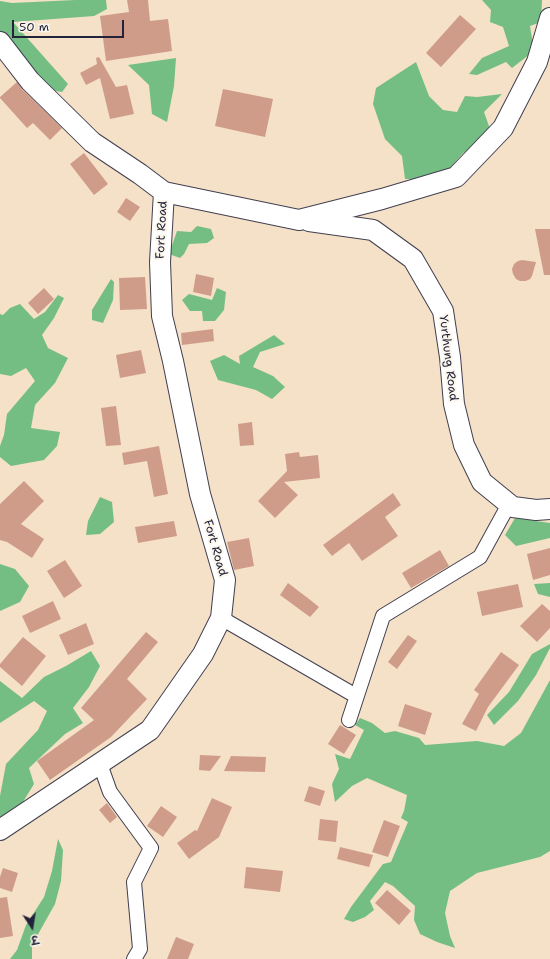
<!DOCTYPE html>
<meta charset="utf-8">
<style>
body{margin:0}
#map{position:relative;width:550px;height:959px;overflow:hidden;background:#f4e1c7;font-family:"Shantell Sans","Playpen Sans Deva",sans-serif}
canvas{display:block}
.north{position:absolute;left:12px;top:907px;width:40px;height:40px;-webkit-text-stroke:3px #fbf7ec;paint-order:stroke;rotate:168deg;font-size:11px;font-weight:700;line-height:16px;text-align:center;color:#22223b}
.north::after{content:'';display:block;margin:auto;width:14px;height:18px;background:#22223b;clip-path:polygon(50% 0,100% 100%,50% 72%,0 100%)}
.scale{position:absolute;left:12px;top:20px;width:112px;height:18px;box-sizing:border-box;border:2px solid #22223b;border-top:0;padding-left:5px;font-size:12px;line-height:14px;white-space:nowrap;color:#22223b;-webkit-text-stroke:3px #fbf7ec;paint-order:stroke}
</style>
<div id="map">
<canvas width="550" height="959"></canvas>
<div class="north">उ</div>
<div class="scale">50 m</div>
</div>
<script>
const ctx = document.querySelector('canvas').getContext('2d');
ctx.lineJoin = 'round';
function fillPath(path, color) { ctx.fillStyle = color; ctx.fill(path, 'evenodd'); }
const toPath = rows => new Path2D(rows.map(r => 'M' + r).join(''));
function stroke(path, color, width, dash) { ctx.strokeStyle = color; ctx.lineWidth = width; ctx.lineCap = dash ? 'butt' : 'round'; ctx.setLineDash(dash || []); ctx.stroke(path); }
function drawText(font, color, halo, rows, align = 'center') {
  ctx.font = font + ' "Shantell Sans",sans-serif'; ctx.lineWidth = 4; ctx.setLineDash([]); ctx.textBaseline = 'middle'; ctx.strokeStyle = halo; ctx.fillStyle = color; for (const [text, x, y, turn = 0] of rows) {
    ctx.save(); ctx.translate(x, y); ctx.rotate((+turn || 0) * Math.PI / 180); ctx.textAlign = isNaN(turn) ? turn : align; if (halo) ctx.strokeText(text, 0, 0); ctx.fillText(text, 0, 0); ctx.restore();
  }
}
fillPath(toPath([
 [75,0,106,0,107,9,94,16,13,22,68,84,62,92,50,90,0,32,0,1,12,3],
 [482,0,542,0,541,22,530,26,534,51,512,68,506,62,477,75,469,74,482,58,509,46,503,27,490,22,491,10],
 [176,58,174,86,167,122,152,114,149,85,128,65],
 [416,62,429,96,443,110,457,112,465,96,477,97,502,94,484,112,490,129,479,143,463,153,450,168,422,179,405,179,402,156,385,139,373,104,376,88],
 [197,226,211,229,214,238,207,243,189,244,184,254,180,258,169,254,177,231,191,232],
 [111,279,114,282,113,300,103,323,92,320,92,310],
 [217,288,226,292,224,310,215,321,203,321,202,311,190,311,182,300,189,294,212,300],
 [58,295,64,298,54,318,42,335,48,348,68,358,55,383,35,405,31,428,60,432,57,446,44,460,11,466,0,457,0,446,4,435,7,414,35,381,26,368,11,376,0,374,0,314,3,315,10,308,20,304,34,319,45,312],
 [274,335,285,344,260,352,253,367,273,376,285,387,272,399,256,390,218,380,210,361,224,355,240,364,239,356],
 [100,497,112,502,114,522,100,534,86,535,88,521],
 [515,518,550,523,550,538,516,546,505,535],
 [0,564,15,569,29,586,20,602,0,611],
 [550,583,550,597,538,594,534,584],
 [550,644,550,648,536,675,518,701,494,725,487,715,509,692,532,654],
 [91,651,100,666,89,687,73,708,83,723,65,734,29,768,34,784,18,810,0,820,0,796,6,764,38,730,47,711,34,701,0,723,0,681,22,698,44,677,66,666],
 [550,680,550,851,540,857,477,873,450,891,445,913,450,936,455,948,437,942,420,934,414,920,415,906,393,886,385,882,370,901,374,910,365,917,353,922,344,919,351,907,383,864,391,862,408,822,401,818,404,811,407,795,367,778,352,786,335,802,332,784,339,769,335,754,350,759,364,730,355,725,360,718,372,723,385,733,395,731,419,738,425,745,477,741,504,746,521,733],
 [58,839,63,850,61,881,55,904,32,945,32,959,10,959,17,950,26,925,44,897,52,871]
]), '#74be84');
fillPath(toPath([
 [127,0,148,0,150,21,168,19,172,51,106,61,100,16,129,12],
 [460,15,476,29,441,67,426,53],
 [99,57,116,87,127,85,134,114,110,119,100,78,86,85,80,73,97,64,96,58],
 [17,82,22,89,62,128,50,140,33,123,27,128,0,98,0,97],
 [223,89,273,99,265,137,215,126],
 [84,153,108,184,94,195,70,164],
 [126,198,140,207,130,221,117,212],
 [535,229,550,229,550,275,544,275],
 [522,260,536,262,532,276,530,279,526,281,520,281,516,279,513,274,512,269,514,264,518,261],
 [196,274,214,278,211,296,193,292],
 [145,277,147,309,120,310,119,278],
 [44,288,54,299,38,314,28,303],
 [213,329,214,341,182,345,181,333],
 [141,350,146,373,120,378,116,355],
 [116,406,121,445,106,446,101,408],
 [252,422,254,445,240,446,238,424],
 [159,446,168,494,154,497,147,461,124,465,122,453],
 [299,452,300,457,318,455,320,478,284,482,298,495,275,518,258,501,287,471,285,454],
 [24,481,44,501,21,524,44,539,32,558,7,542,0,540,0,504],
 [393,493,401,505,385,517,398,536,362,561,349,543,332,556,323,545],
 [174,521,177,536,138,543,135,527],
 [249,538,254,566,234,570,227,542],
 [550,548,550,575,533,580,527,554],
 [440,550,449,566,411,588,402,573],
 [65,560,82,586,64,598,47,571],
 [288,583,309,599,319,607,310,617,280,595],
 [518,584,523,607,482,616,477,592],
 [53,601,61,619,30,633,22,616],
 [542,604,550,611,550,628,537,642,520,626],
 [86,623,94,644,68,655,59,635],
 [146,632,158,642,127,679,147,699,111,737,50,780,37,761,94,720,81,708],
 [408,635,417,641,397,669,388,662],
 [23,637,46,656,22,686,0,667,0,664],
 [501,652,519,665,488,707,476,731,462,724,479,694,474,690],
 [405,704,432,713,425,735,398,726],
 [340,725,356,735,344,754,328,744],
 [200,755,221,756,210,771,199,770],
 [231,756,266,757,265,772,224,771],
 [309,786,325,791,320,806,304,801],
 [212,798,232,807,219,837,189,859,177,843,195,830,197,831],
 [107,803,117,817,110,823,99,810],
 [161,806,177,817,163,837,147,826],
 [320,819,338,821,336,842,318,840],
 [384,820,400,826,388,857,372,852],
 [340,847,373,855,369,867,337,859],
 [246,867,283,871,280,892,244,888],
 [3,868,18,873,12,892,0,888,0,877],
 [387,890,411,911,399,925,375,903],
 [7,897,13,936,0,938,0,898],
 [176,937,194,944,188,959,167,959]
]), '#d09c8a');
const street = toPath([
 [221,618,356,696],
 [349,720,383,616,480,557,509,504],
 [100,764,110,792,151,848,134,882,140,949,134,959]
]);
const secondary = toPath([
 [0,42,30,81,92,142,140,174,164,192,299,220,382,199,456,177,503,128,537,62,550,18],
 [309,221,373,230,413,259,443,311,450,357,454,404,464,445,482,482,509,504,513,507,536,510,550,509],
 [0,830,150,730,203,654,221,618,225,580,200,494,173,361,162,316,160,262,164,192]
]);
stroke(street, '#423f50', 16);
stroke(secondary, '#423f50', 22);
stroke(street, '#fff', 14);
stroke(secondary, '#fff', 20);
drawText('12px', '#22223b', '#fbf7ec', [
 ["Fort Road",162,230,-87],
 ["Yurthung Road",448,358,83],
 ["Fort Road",215,548,74]
]);
</script>
